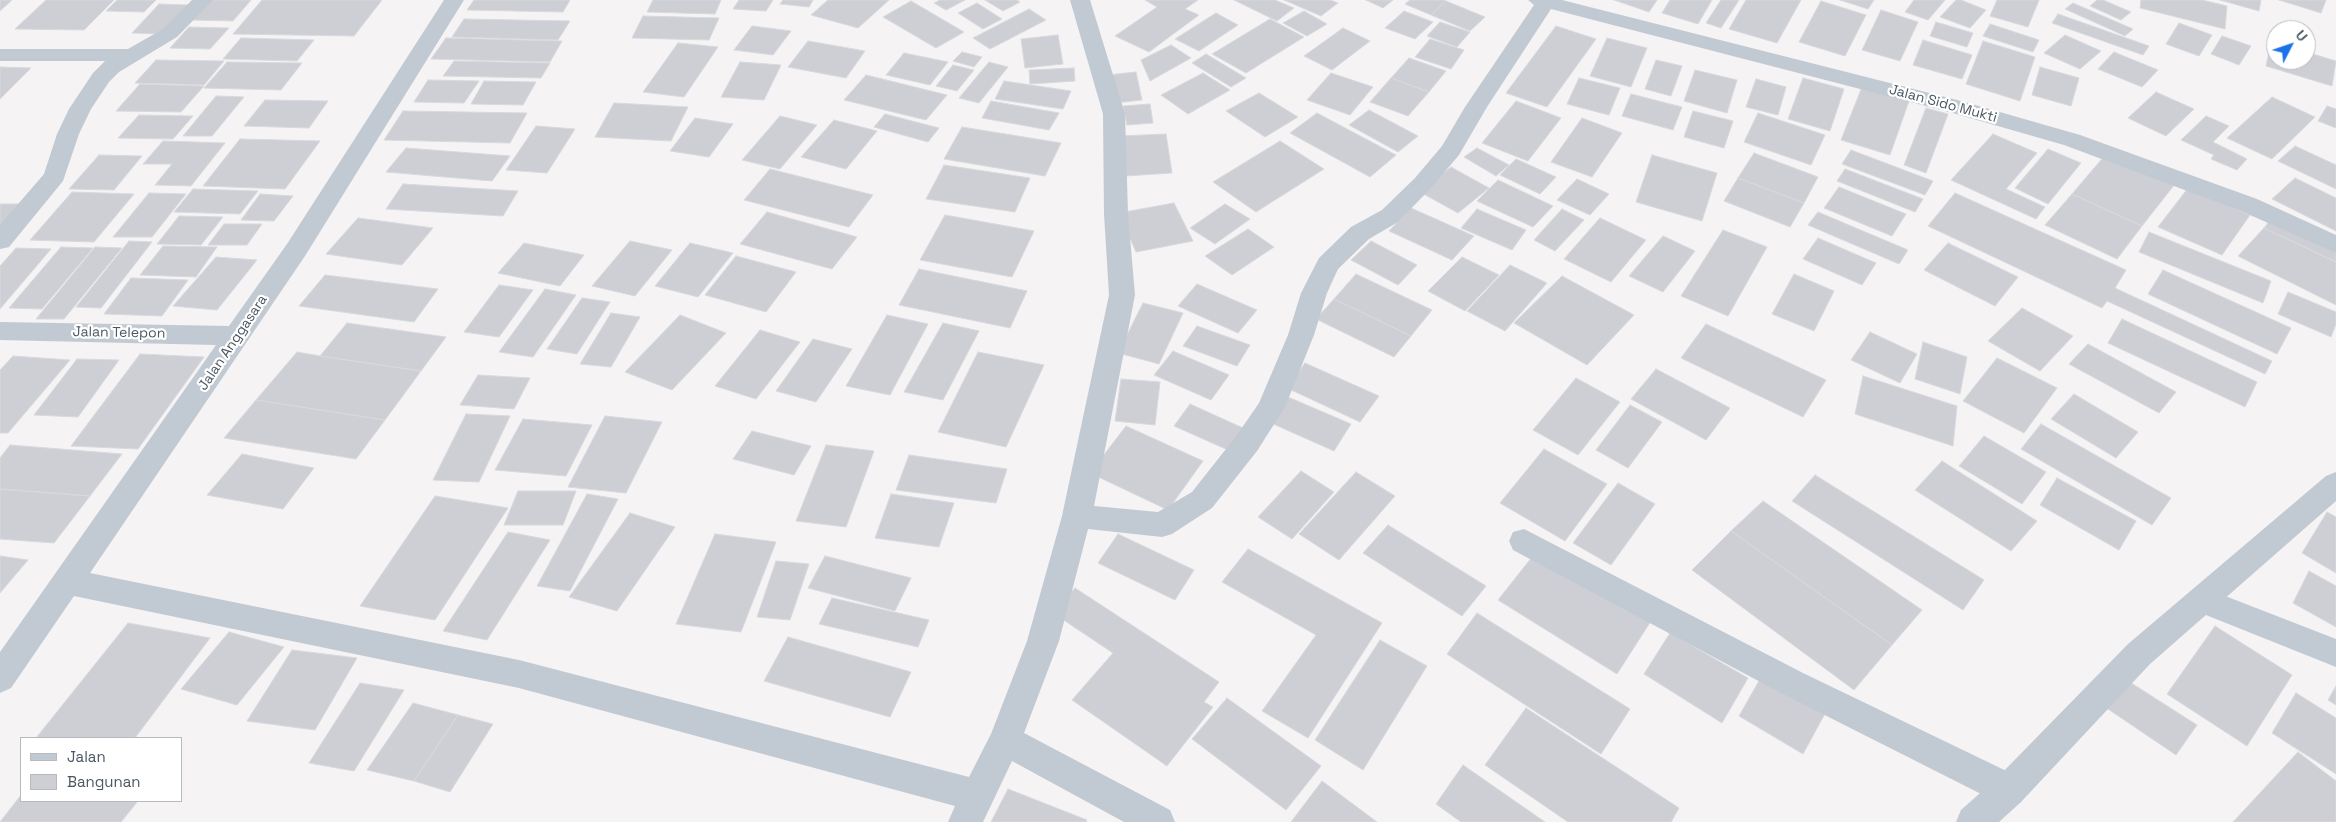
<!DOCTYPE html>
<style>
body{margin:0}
#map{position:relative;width:2336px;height:822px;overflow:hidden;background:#f5f3f3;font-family:"Space Grotesk",sans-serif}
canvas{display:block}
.legend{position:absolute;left:20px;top:737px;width:162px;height:65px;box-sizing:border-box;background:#fff;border:1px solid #b7bbc0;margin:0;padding:6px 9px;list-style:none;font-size:15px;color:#4a5661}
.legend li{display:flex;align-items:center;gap:10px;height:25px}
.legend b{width:25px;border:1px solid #b7bbc0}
.north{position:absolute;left:2266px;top:20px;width:50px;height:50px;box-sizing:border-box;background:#fff;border:1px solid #b7bbc0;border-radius:50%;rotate:49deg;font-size:14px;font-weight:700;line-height:20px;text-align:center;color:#4a5661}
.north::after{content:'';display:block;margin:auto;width:18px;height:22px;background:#1a73e8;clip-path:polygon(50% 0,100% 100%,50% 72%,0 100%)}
</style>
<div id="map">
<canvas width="2336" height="822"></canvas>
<ul class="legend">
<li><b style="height:6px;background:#c1cad2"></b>Jalan</li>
<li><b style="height:14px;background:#cdcfd5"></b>Bangunan</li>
</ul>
<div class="north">U</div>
</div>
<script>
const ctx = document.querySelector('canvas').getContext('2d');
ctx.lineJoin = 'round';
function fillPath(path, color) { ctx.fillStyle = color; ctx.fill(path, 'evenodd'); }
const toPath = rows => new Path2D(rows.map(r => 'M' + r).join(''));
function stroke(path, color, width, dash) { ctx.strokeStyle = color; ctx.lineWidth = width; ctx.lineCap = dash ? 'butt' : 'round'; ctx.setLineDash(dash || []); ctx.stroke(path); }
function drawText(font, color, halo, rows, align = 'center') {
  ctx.font = font + ' "Space Grotesk",sans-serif'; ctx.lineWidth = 4.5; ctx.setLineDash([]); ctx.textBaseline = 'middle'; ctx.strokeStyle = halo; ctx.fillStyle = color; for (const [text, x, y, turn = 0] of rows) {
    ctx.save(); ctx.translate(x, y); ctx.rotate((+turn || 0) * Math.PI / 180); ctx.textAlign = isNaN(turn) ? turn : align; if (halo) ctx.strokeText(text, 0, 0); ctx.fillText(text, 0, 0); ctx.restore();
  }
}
const building = toPath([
 [0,0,12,0,0,11,0,0],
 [46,0,114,0,84,30,15,29,46,0],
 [117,0,156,0,144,12,106,11,117,0],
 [209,0,251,0,233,21,192,20,209,0],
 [262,0,382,0,354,36,233,34,262,0],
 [474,0,570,0,563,12,467,10,474,0],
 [653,0,721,0,715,14,647,12,653,0],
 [739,0,773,0,766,11,733,9,739,0],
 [783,0,813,0,809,7,780,4,783,0],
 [828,0,889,0,858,28,811,15,828,0],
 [940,0,965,0,946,10,934,3,940,0],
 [985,0,1017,0,1020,2,1003,11,985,0],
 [1198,0,1185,9,1199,15,1149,52,1115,36,1157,7,1145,0,1198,0],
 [1234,0,1275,0,1294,8,1277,21,1234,0],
 [1284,0,1330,0,1338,3,1321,16,1284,0],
 [1366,0,1393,0,1383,8,1366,0],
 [1410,0,1443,0,1446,1,1431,15,1405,4,1410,0],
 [1614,0,1657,0,1649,12,1614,0],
 [1670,0,1712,0,1698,24,1662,13,1670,0],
 [1721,0,1739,0,1721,28,1706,23,1721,0],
 [1746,0,1801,0,1777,43,1729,29,1746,0],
 [1840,0,1874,0,1868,9,1840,0],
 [1914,0,1945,0,1928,20,1905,12,1914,0],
 [1956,0,1961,0,1986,10,1970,28,1940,17,1956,0],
 [1997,0,2039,0,2028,27,1990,16,1997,0],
 [2097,0,2103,0,2131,12,2121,20,2090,6,2097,0],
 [2141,0,2202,0,2227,6,2225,29,2140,8,2141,0],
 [2220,0,2261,0,2259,11,2220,0],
 [2279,0,2326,0,2321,13,2279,0],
 [911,1,964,32,936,48,883,17,911,1],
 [1446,1,1485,17,1470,31,1431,15,1446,1],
 [1821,1,1866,15,1845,56,1799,42,1821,1],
 [977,3,1002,19,983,29,958,13,977,3],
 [2073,3,2133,29,2125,36,2065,9,2073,3],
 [159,4,189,5,163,34,132,33,159,4],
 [1029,9,1046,20,990,49,973,38,1029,9],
 [1881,10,1918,22,1900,61,1862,50,1881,10],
 [1304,11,1327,24,1307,36,1283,23,1304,11],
 [1404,11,1433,22,1415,39,1385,28,1404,11],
 [1216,13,1238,25,1199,51,1175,39,1216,13],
 [2058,14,2149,46,2143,55,2052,23,2058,14],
 [643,16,719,18,709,40,632,38,643,16],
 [464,19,570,21,558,40,452,37,464,19],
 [1270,19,1304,37,1246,73,1212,54,1270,19],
 [1440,22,1470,32,1457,47,1427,36,1440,22],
 [1936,22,1973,33,1967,47,1930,36,1936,22],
 [2179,23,2212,35,2199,56,2166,44,2179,23],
 [1990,24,2039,40,2033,52,1983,36,1990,24],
 [752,26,791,31,773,55,734,50,752,26],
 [1556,26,1596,39,1547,107,1506,93,1556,26],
 [189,27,229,28,210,49,170,48,189,27],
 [1343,28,1370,41,1332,70,1304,56,1343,28],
 [1058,35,1063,64,1025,68,1021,39,1058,35],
 [2065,35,2101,51,2080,69,2044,53,2065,35],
 [2222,36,2251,46,2239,65,2211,54,2222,36],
 [241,38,314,40,297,61,223,59,241,38],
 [446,38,562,41,550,62,431,59,446,38],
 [1607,38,1647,48,1631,87,1590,76,1607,38],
 [1430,39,1464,50,1451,69,1415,57,1430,39],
 [1923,40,1972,55,1962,79,1913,65,1923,40],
 [808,41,865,51,846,78,788,67,808,41],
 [1983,41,2035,57,2020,101,1966,84,1983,41],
 [2271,42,2276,43,2276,60,2306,60,2306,52,2336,61,2332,86,2266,66,2271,42],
 [678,43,718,47,684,97,643,92,678,43],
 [1171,45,1191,58,1150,81,1141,60,1171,45],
 [962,52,982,57,974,67,953,61,962,52],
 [2114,52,2158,70,2142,87,2098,69,2114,52],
 [904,53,948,62,930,85,886,75,904,53],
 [1206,54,1246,78,1231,87,1192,63,1206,54],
 [1409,58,1446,71,1429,92,1391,78,1409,58],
 [156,60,224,61,204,85,135,83,156,60],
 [1656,60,1682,66,1671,96,1645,89,1656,60],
 [454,61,550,63,541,78,443,76,454,61],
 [227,62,302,63,281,90,204,88,227,62],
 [740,62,781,65,764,100,721,97,740,62],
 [989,62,1008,67,979,103,959,98,989,62],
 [953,65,974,70,957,91,936,86,953,65],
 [0,67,31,68,0,99,0,67],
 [2040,67,2079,78,2071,106,2032,95,2040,67],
 [1074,68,1075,81,1030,84,1029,70,1074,68],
 [1695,70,1737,80,1727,113,1684,101,1695,70],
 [1136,72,1142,100,1115,103,1108,75,1136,72],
 [1203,73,1230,90,1188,114,1161,95,1203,73],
 [1331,73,1373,87,1350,115,1307,100,1331,73],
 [866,75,947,95,926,120,844,100,866,75],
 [1391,78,1429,92,1408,116,1370,102,1391,78],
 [1579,78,1620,88,1609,115,1567,104,1579,78],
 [1803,78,1844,89,1830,131,1788,119,1803,78],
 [1756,79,1786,87,1778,115,1746,107,1756,79],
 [428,80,479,81,464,103,414,102,428,80],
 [484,81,536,82,523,105,471,104,484,81],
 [1004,81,1071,91,1063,109,995,99,1004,81],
 [140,84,204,86,181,112,116,111,140,84],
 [1862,87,1909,101,1890,155,1841,140,1862,87],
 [2156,92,2194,109,2166,136,2128,118,2156,92],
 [1259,93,1298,117,1265,137,1226,111,1259,93],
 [1631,94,1682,107,1673,130,1622,116,1631,94],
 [216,96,244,97,212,136,183,136,216,96],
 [2272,97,2315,117,2272,159,2227,138,2272,97],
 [265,100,328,101,309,128,244,126,265,100],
 [991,101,1059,113,1049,130,982,118,991,101],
 [1516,101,1561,118,1528,161,1482,143,1516,101],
 [614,103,688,107,671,141,595,137,614,103],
 [1150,104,1153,123,1127,125,1123,106,1150,104],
 [2327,106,2336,109,2336,128,2318,121,2327,106],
 [1926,108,1948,114,1926,173,1904,165,1926,108],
 [1369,110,1418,136,1398,152,1349,125,1369,110],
 [403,111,527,113,510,143,384,140,403,111],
 [1693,111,1733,121,1724,148,1684,137,1693,111],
 [1317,113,1396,155,1370,177,1290,133,1317,113],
 [1758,113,1825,135,1811,165,1744,142,1758,113],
 [885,114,939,128,928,142,874,127,885,114],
 [139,115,193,116,173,139,118,138,139,115],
 [780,116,817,125,780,169,742,160,780,116],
 [2206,116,2229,126,2213,142,2247,159,2237,170,2211,159,2214,155,2181,140,2206,116],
 [695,118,733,124,709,157,670,151,695,118],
 [1582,118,1622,133,1592,177,1551,162,1582,118],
 [834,120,877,131,846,169,801,157,834,120],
 [536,126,575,129,547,173,506,170,536,126],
 [962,127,1061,143,1045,176,944,159,962,127],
 [1166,134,1172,173,1125,176,1120,136,1166,134],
 [1993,134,2037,153,2006,189,2045,207,2036,219,1951,180,1993,134],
 [240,139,320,141,285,189,203,186,240,139],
 [163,141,225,143,191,186,155,185,172,164,143,164,163,141],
 [1280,141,1324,169,1256,212,1213,182,1280,141],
 [2295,146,2336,165,2336,189,2278,161,2295,146],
 [406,148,510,156,492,181,386,172,406,148],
 [1477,148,1509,165,1496,176,1464,157,1477,148],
 [2048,149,2081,163,2048,204,2015,188,2048,149],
 [1851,150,1933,181,1925,195,1842,164,1851,150],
 [1754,153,1818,177,1804,203,1738,178,1754,153],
 [2106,154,2175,184,2142,226,2072,194,2106,154],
 [99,155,142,156,114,190,69,189,99,155],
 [1652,155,1717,173,1702,221,1636,202,1652,155],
 [1516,159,1556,177,1540,194,1500,175,1516,159],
 [944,165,1030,178,1015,212,926,199,944,165],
 [1451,167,1489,188,1458,213,1420,192,1451,167],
 [770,169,873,195,849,227,744,200,770,169],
 [1845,169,1923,199,1915,212,1837,181,1845,169],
 [1738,178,1804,203,1790,227,1724,201,1738,178],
 [2295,178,2336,198,2336,231,2272,199,2295,178],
 [1577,179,1609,194,1590,215,1557,200,1577,179],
 [1498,180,1553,206,1533,227,1477,201,1498,180],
 [403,184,518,191,503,216,386,209,403,184],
 [1839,187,1906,214,1892,236,1824,208,1839,187],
 [2188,188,2250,215,2222,255,2158,227,2188,188],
 [193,189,258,191,240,214,174,212,193,189],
 [72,192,134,194,94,242,30,240,72,192],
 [149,193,186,194,152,237,113,237,149,193],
 [1955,193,2126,270,2115,288,2272,361,2265,374,2107,301,2102,308,1928,226,1955,193],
 [260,194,293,196,274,221,241,220,260,194],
 [2072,194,2142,226,2117,259,2045,225,2072,194],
 [1174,203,1193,241,1136,252,1119,213,1174,203],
 [0,204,22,204,0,231,0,204],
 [1225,204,1250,219,1215,244,1190,228,1225,204],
 [1411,208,1474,236,1452,260,1389,231,1411,208],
 [1477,209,1526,230,1512,250,1461,228,1477,209],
 [1562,209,1584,220,1555,251,1534,240,1562,209],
 [767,212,857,237,832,269,740,244,767,212],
 [1818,212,1908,250,1899,264,1808,225,1818,212],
 [945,215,1034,231,1012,277,920,260,945,215],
 [179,216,223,217,201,245,157,244,179,216],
 [358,218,433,228,402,265,326,254,358,218],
 [1600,218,1646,240,1611,282,1564,259,1600,218],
 [2272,218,2336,248,2336,262,2264,228,2272,218],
 [224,224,262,224,247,245,208,245,224,224],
 [2264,228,2336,262,2336,305,2238,256,2264,228],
 [1248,229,1274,247,1232,275,1205,256,1248,229],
 [1723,230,1767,247,1728,316,1681,296,1723,230],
 [2149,232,2271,281,2263,303,2139,252,2149,232],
 [1663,236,1695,251,1663,292,1629,276,1663,236],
 [1818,238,1876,263,1862,285,1803,259,1818,238],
 [129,241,152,242,101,308,76,307,129,241],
 [630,241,672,250,635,296,592,286,630,241],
 [1371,241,1417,265,1398,285,1351,260,1371,241],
 [524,243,584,255,560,286,498,273,524,243],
 [690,243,733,253,698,297,655,286,690,243],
 [1948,243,2018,277,1995,306,1924,270,1948,243],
 [163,246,217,247,196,277,140,275,163,246],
 [61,247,93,248,42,309,9,308,61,247],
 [95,247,122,248,64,319,36,319,95,247],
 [16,248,51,249,0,309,0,266,16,248],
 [736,256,796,272,766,312,705,295,736,256],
 [216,257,257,260,217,310,173,306,216,257],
 [1462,257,1499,275,1465,311,1428,291,1462,257],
 [1510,265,1547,283,1505,331,1467,311,1510,265],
 [919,269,1027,291,1010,328,899,305,919,269],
 [2163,270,2291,328,2277,354,2148,294,2163,270],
 [1356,274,1432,310,1411,336,1334,299,1356,274],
 [1794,274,1834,291,1814,331,1772,314,1794,274],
 [325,275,438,289,414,322,299,306,325,275],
 [1562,276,1634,315,1587,365,1514,323,1562,276],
 [131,278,188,280,162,316,104,314,131,278],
 [1197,284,1257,310,1238,333,1178,306,1197,284],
 [499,285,533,290,499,337,464,332,499,285],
 [545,289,576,295,533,357,499,352,545,289],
 [2288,292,2336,312,2336,324,2331,337,2278,314,2288,292],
 [582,298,610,302,577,354,547,349,582,298],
 [1334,299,1411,336,1394,357,1316,319,1334,299],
 [1143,303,1183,313,1159,364,1118,353,1143,303],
 [2022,308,2073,336,2040,371,1988,341,2022,308],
 [611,313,640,317,611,367,580,364,611,313],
 [680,315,726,333,672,390,625,372,680,315],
 [887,315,928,324,890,395,846,386,887,315],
 [2122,319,2257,382,2245,407,2108,343,2122,319],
 [347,323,446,337,421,371,320,356,347,323],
 [943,323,979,331,943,400,904,392,943,323],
 [1706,324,1826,380,1803,417,1681,358,1706,324],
 [1197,326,1250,345,1237,366,1183,346,1197,326],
 [760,330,800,342,756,399,715,386,760,330],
 [1870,332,1917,354,1900,383,1851,360,1870,332],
 [813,339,852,349,816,402,776,391,813,339],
 [1923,342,1967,357,1960,394,1915,379,1923,342],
 [2088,344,2176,392,2159,413,2069,364,2088,344],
 [1173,351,1229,375,1211,400,1154,375,1173,351],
 [297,352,320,356,421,371,385,420,256,400,297,352],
 [978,352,1044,365,1006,447,938,432,978,352],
 [140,354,204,357,138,449,71,446,140,354],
 [13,356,70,360,8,433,0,433,0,370,13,356],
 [1997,358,2057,388,2024,433,1963,401,1997,358],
 [77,359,119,360,78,417,34,415,77,359],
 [1305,363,1379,396,1360,422,1287,388,1305,363],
 [1656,369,1730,408,1706,440,1631,399,1656,369],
 [478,375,530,378,514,409,460,405,478,375],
 [1863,376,1957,406,1953,446,1855,414,1863,376],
 [1576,378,1620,402,1578,455,1533,430,1576,378],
 [1121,379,1160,382,1155,425,1115,421,1121,379],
 [2074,394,2138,432,2116,458,2051,419,2074,394],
 [1288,397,1351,424,1334,451,1271,423,1288,397],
 [256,400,385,420,356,459,224,438,256,400],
 [1190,404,1243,428,1228,450,1174,426,1190,404],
 [1630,405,1662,422,1628,468,1596,450,1630,405],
 [466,414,510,416,479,482,433,480,466,414],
 [605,416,662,422,626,493,568,487,605,416],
 [523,419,592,425,566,476,495,470,523,419],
 [2041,424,2171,498,2152,525,2021,449,2041,424],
 [1126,426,1203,461,1168,510,1090,473,1126,426],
 [752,431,811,446,794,475,733,459,752,431],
 [1984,436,2046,472,2022,504,1959,466,1984,436],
 [10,445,122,454,90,496,0,489,0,458,10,445],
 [826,445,874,451,846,527,796,521,826,445],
 [1544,449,1607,484,1565,541,1500,503,1544,449],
 [242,454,314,468,283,509,207,495,242,454],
 [909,455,1007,469,996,503,896,490,909,455],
 [1942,461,2037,521,2011,551,1915,490,1942,461],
 [1301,471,1334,492,1292,539,1258,517,1301,471],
 [1356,472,1395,496,1339,560,1299,534,1356,472],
 [1815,475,1984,580,1963,610,1792,501,1815,475],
 [2057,478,2136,521,2119,550,2040,505,2057,478],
 [1618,483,1655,504,1611,565,1573,543,1618,483],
 [0,489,90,496,54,543,0,539,0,489],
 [518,491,576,491,563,525,504,525,518,491],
 [587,494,618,499,570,591,537,586,587,494],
 [891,494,954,503,939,547,875,538,891,494],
 [435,496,508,508,435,620,360,606,435,496],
 [1763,501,1922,610,1892,645,1731,531,1763,501],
 [2327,512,2336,517,2336,573,2302,553,2327,512],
 [630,513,675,527,617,611,569,597,630,513],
 [1388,525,1486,586,1462,616,1363,553,1388,525],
 [1731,531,1892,645,1854,690,1692,570,1731,531],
 [508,532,550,540,487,640,443,631,508,532],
 [715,534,776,542,741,632,676,624,715,534],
 [1118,534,1194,570,1175,600,1098,563,1118,534],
 [1248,549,1382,623,1308,738,1262,711,1316,635,1222,582,1248,549],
 [1536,552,1651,621,1617,674,1498,600,1536,552],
 [0,556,28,560,0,593,0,556],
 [825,556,911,578,895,611,808,588,825,556],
 [776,561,809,564,790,620,757,617,776,561],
 [2309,571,2336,586,2336,627,2293,603,2309,571],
 [1075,588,1219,682,1204,702,1213,707,1167,766,1072,700,1113,653,1053,613,1075,588],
 [832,598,929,620,918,647,819,624,832,598],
 [1477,613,1630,709,1601,754,1447,654,1477,613],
 [128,623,210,638,135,738,36,738,128,623],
 [2215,626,2292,675,2247,746,2167,694,2215,626],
 [229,632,284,647,237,705,181,689,229,632],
 [1670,633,1748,678,1722,723,1644,674,1670,633],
 [788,637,911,672,890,717,764,681,788,637],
 [1380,640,1427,666,1363,770,1315,740,1380,640],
 [292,650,357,658,315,730,247,721,292,650],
 [1764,672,1827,710,1803,754,1739,716,1764,672],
 [2125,679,2197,725,2176,755,2105,707,2125,679],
 [360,683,404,690,354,771,309,763,360,683],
 [2336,686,2336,705,2328,700,2336,686],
 [2296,693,2336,718,2336,774,2272,733,2296,693],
 [1227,698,1321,766,1286,810,1192,739,1227,698],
 [413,703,458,715,414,781,367,770,413,703],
 [1526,708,1679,808,1671,822,1568,822,1485,765,1526,708],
 [458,715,493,724,450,792,414,781,458,715],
 [2298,752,2336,781,2336,822,2233,822,2298,752],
 [1463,765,1545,822,1461,822,1436,804,1463,765],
 [1322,781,1377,822,1291,822,1322,781],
 [1008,789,1087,820,1086,822,991,822,1008,789],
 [21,795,21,801,138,801,121,822,0,822,21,795]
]);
fillPath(building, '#cdcfd5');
stroke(building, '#d7d9de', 1);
fillPath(toPath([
 [192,0,213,0,177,37,119,72,109,82,91,109,79,134,63,181,9,247,0,249,0,225,44,174,57,134,69,109,93,73,105,61,0,61,0,49,128,49,163,29,192,0],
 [444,0,464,0,305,256,90,573,519,660,969,777,991,734,1027,641,1062,516,1109,295,1104,214,1103,114,1070,0,1090,0,1125,114,1128,214,1135,295,1094,506,1158,512,1192,492,1237,435,1259,403,1288,335,1301,293,1319,258,1351,227,1382,210,1415,178,1442,146,1465,107,1534,5,1528,0,1562,0,1965,102,2080,135,2257,199,2336,235,2336,253,2241,211,2064,145,1949,112,1551,9,1487,107,1459,155,1431,188,1398,222,1369,239,1338,269,1327,293,1314,335,1285,407,1257,451,1212,508,1172,534,1162,537,1088,529,1059,641,1024,733,1170,810,1175,822,1124,822,1012,761,983,822,948,822,955,806,519,688,74,596,11,688,0,693,0,652,216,345,0,340,0,322,229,326,287,244,444,0],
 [1524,529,1803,673,2021,778,2026,790,2021,802,2009,806,1997,802,1781,693,1513,550,1509,541,1513,532,1524,529],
 [2202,587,2336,639,2336,667,2191,609,2187,600,2191,591,2202,587]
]), '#c1cad2');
fillPath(toPath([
 [2336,472,2336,501,2150,664,2021,802,1999,822,1956,822,1961,810,1997,778,2128,644,2326,476,2336,472]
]), '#c1cad2');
drawText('14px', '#4a5661', '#fff', [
 ["Jalan Sido Mukti",1943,104,15],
 ["Jalan Telepon",119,333,1],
 ["Jalan Anggasara",233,343,-56]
]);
</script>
